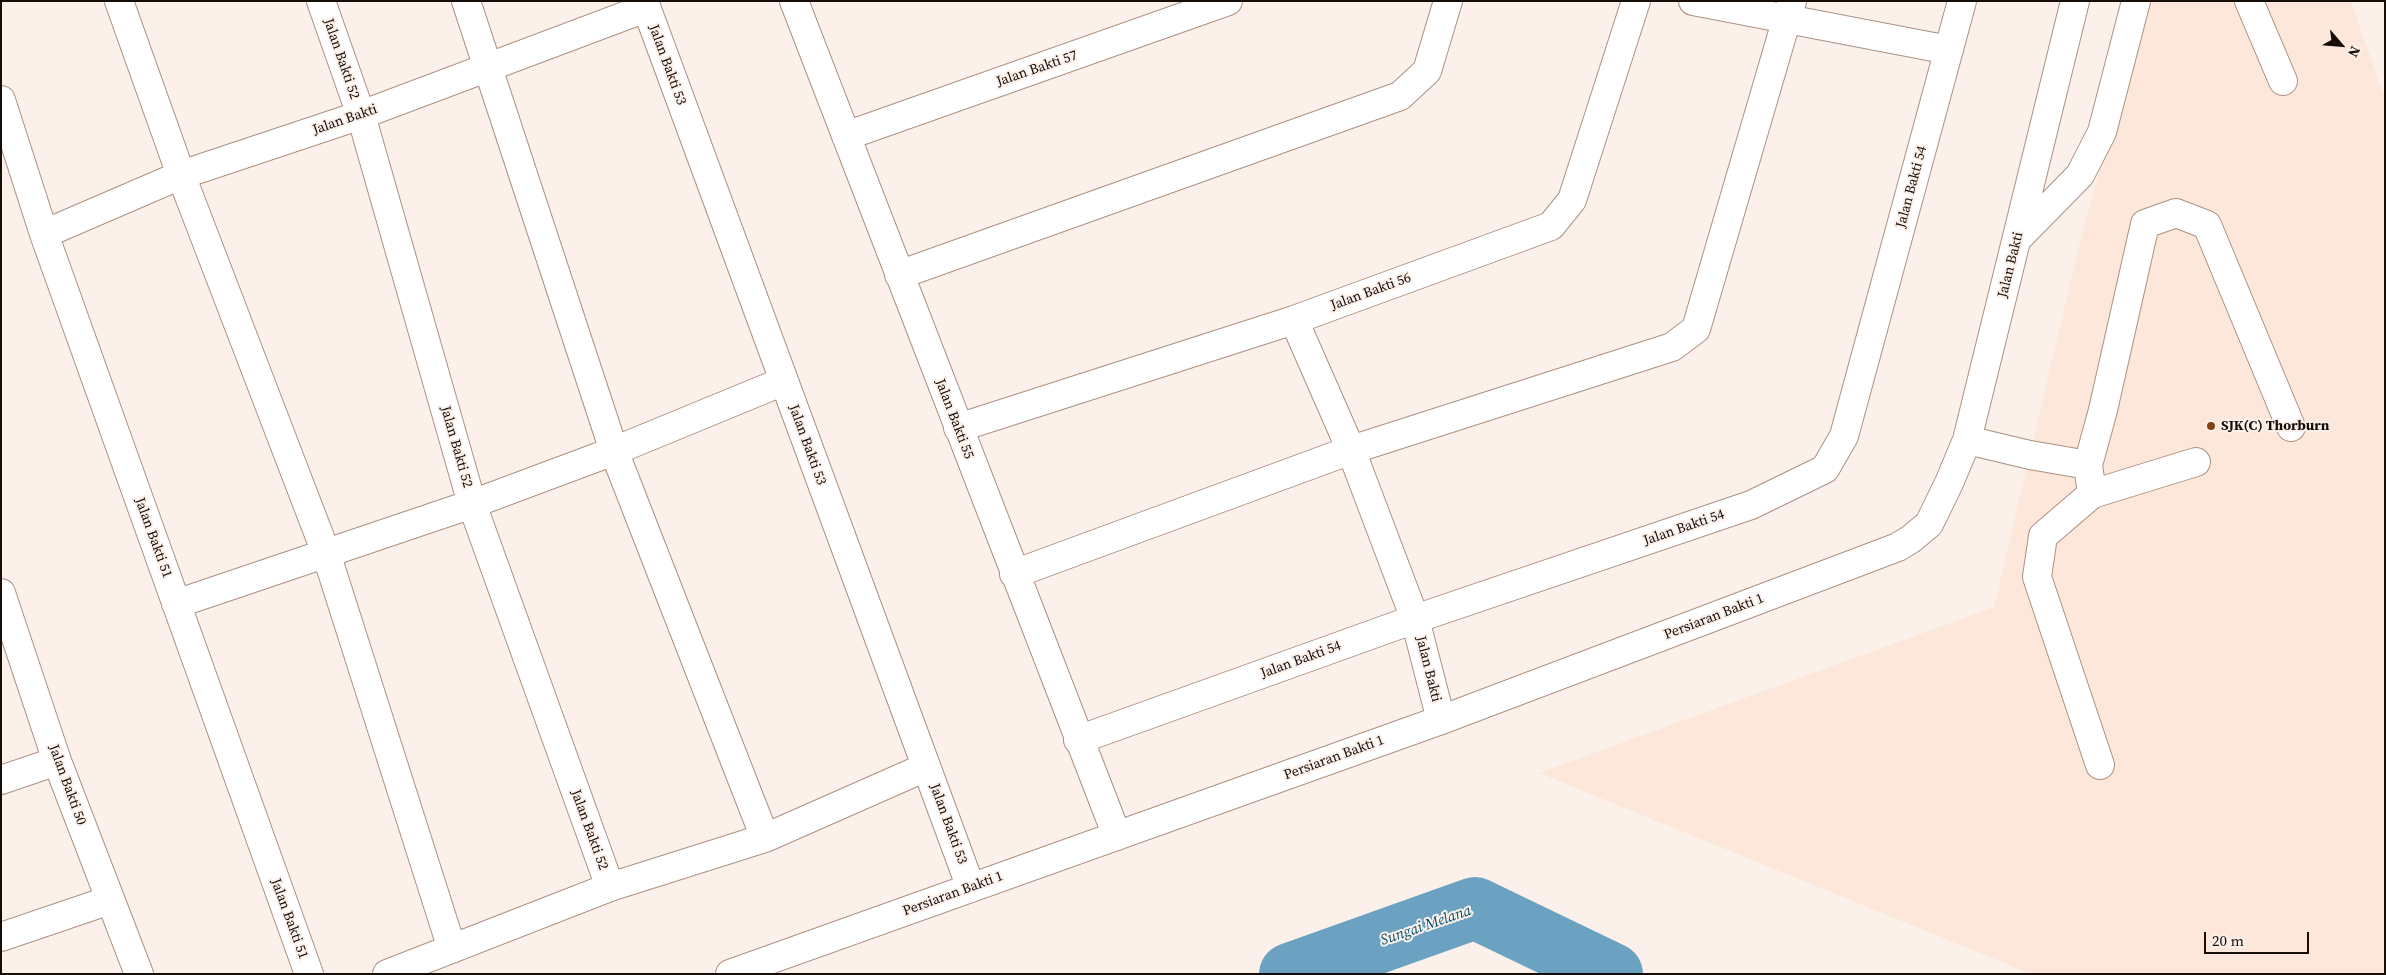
<!DOCTYPE html>
<style>
body{margin:0}
#map{position:relative;width:2386px;height:975px;overflow:hidden;background:#fcf1ea;font-family:"Source Serif 4",serif}
canvas{display:block}
.frame{position:absolute;inset:0;border:2px solid #160d07;pointer-events:none}
.north{position:absolute;left:2316px;top:20px;width:50px;height:50px;-webkit-text-stroke:4px #fcf1ea;paint-order:stroke;rotate:117deg;font-size:14px;font-weight:700;line-height:20px;text-align:center;color:#160d07}
.north::after{content:'';display:block;margin:auto;width:18px;height:22px;background:#160d07;clip-path:polygon(50% 0,100% 100%,50% 72%,0 100%)}
.scale{position:absolute;left:2204px;top:932px;width:105px;height:22px;box-sizing:border-box;border:2px solid #160d07;border-top:0;padding-left:6px;font-size:15px;line-height:18px;white-space:nowrap;color:#160d07;-webkit-text-stroke:4px #fcf1ea;paint-order:stroke}
</style>
<div id="map">
<canvas width="2386" height="975"></canvas>
<div class="frame"></div>
<div class="north">N</div>
<div class="scale">20 m</div>
</div>
<script>
const ctx = document.querySelector('canvas').getContext('2d');
ctx.lineJoin = 'round';
function fillPath(path, color) { ctx.fillStyle = color; ctx.fill(path, 'evenodd'); }
const toPath = rows => new Path2D(rows.map(r => 'M' + r).join(''));
function stroke(path, color, width, dash) { ctx.strokeStyle = color; ctx.lineWidth = width; ctx.lineCap = dash ? 'butt' : 'round'; ctx.setLineDash(dash || []); ctx.stroke(path); }
function drawText(font, color, halo, rows, align = 'center') {
  ctx.font = font + ' "Source Serif 4",serif'; ctx.lineWidth = 4; ctx.setLineDash([]); ctx.textBaseline = 'middle'; ctx.strokeStyle = halo; ctx.fillStyle = color; for (const [text, x, y, turn = 0] of rows) {
    ctx.save(); ctx.translate(x, y); ctx.rotate((+turn || 0) * Math.PI / 180); ctx.textAlign = isNaN(turn) ? turn : align; if (halo) ctx.strokeText(text, 0, 0); ctx.fillText(text, 0, 0); ctx.restore();
  }
}
fillPath(toPath([
 [2145,1,2351,1,2385,99,2385,974,2031,974,1539,773,1994,607,2079,246]
]), '#fde7da');
stroke(toPath([
 [1290,974,1475,908,1612,974]
]), '#6ba2c1', 62);
const minor = toPath([
 [119,1,181,175,326,553,452,949],
 [321,1,361,115,472,504,610,887],
 [466,1,614,451,765,838],
 [644,1,971,888],
 [794,1,1117,836],
 [1693,1,1949,50],
 [2249,1,2283,81],
 [1,100,44,234,309,974],
 [846,136,1228,1],
 [44,234,181,175,361,115,646,8],
 [2019,237,2080,175,2102,132,2136,1],
 [899,275,1400,96,1427,71,1448,1],
 [1294,320,1351,450,1415,619,1441,720],
 [958,428,1294,320,1551,226,1572,200,1636,1],
 [1967,440,2030,455,2088,465],
 [2092,494,2088,465,2103,410,2145,224,2176,213,2207,225,2291,427],
 [1014,574,1351,450,1672,347,1696,329,1792,1],
 [1,593,57,761,139,974],
 [176,604,472,504,614,451,784,381],
 [1078,740,1415,619,1751,505,1825,469,1844,436,1962,1],
 [2100,765,2037,577,2043,536,2092,494,2196,462],
 [1,780,57,761],
 [1,937,110,900],
 [387,974,610,887,765,838,926,767],
 [730,974,1441,720,1898,547,1911,539,1929,524,1949,483,1967,440,2075,1]
]);
stroke(minor, '#ab9181', 30);
stroke(minor, '#fff', 28);
for (const [x, y, r, color] of [
 [2211,426,5,"#844014"]
]) { const dot = new Path2D(); dot.arc(x, y, r, 0, 2 * Math.PI); ctx.fillStyle = color; ctx.fill(dot); stroke(dot, '#fcf1ea', 2); }
drawText('14px', '#160d07', '#fcf1ea', [
 ["Jalan Bakti 52",341,59,71],
 ["Jalan Bakti 53",667,65,70],
 ["Jalan Bakti 57",1037,69,-19],
 ["Jalan Bakti",345,120,-19],
 ["Jalan Bakti 54",1912,187,-75],
 ["Jalan Bakti",2011,265,-76],
 ["Jalan Bakti 56",1371,292,-20],
 ["Jalan Bakti 55",954,419,69],
 ["Jalan Bakti 53",807,445,70],
 ["Jalan Bakti 52",456,447,74],
 ["Jalan Bakti 54",1684,528,-19],
 ["Jalan Bakti 51",153,538,70],
 ["Persiaran Bakti 1",1714,617,-21],
 ["Jalan Bakti 54",1301,660,-20],
 ["Jalan Bakti",1428,669,76],
 ["Persiaran Bakti 1",1334,758,-20],
 ["Jalan Bakti 50",67,785,70],
 ["Jalan Bakti 53",948,824,70],
 ["Jalan Bakti 52",589,830,70],
 ["Persiaran Bakti 1",953,894,-20],
 ["Jalan Bakti 51",289,919,70]
]);
drawText('bold 14px', '#160d07', '#fcf1ea', [
 ["SJK(C) Thorburn",2221,426]
], 'left');
drawText('italic 15px', '#014e6d', '#fcf1ea', [
 ["Sungai Melana",1426,926,-19]
]);
</script>
